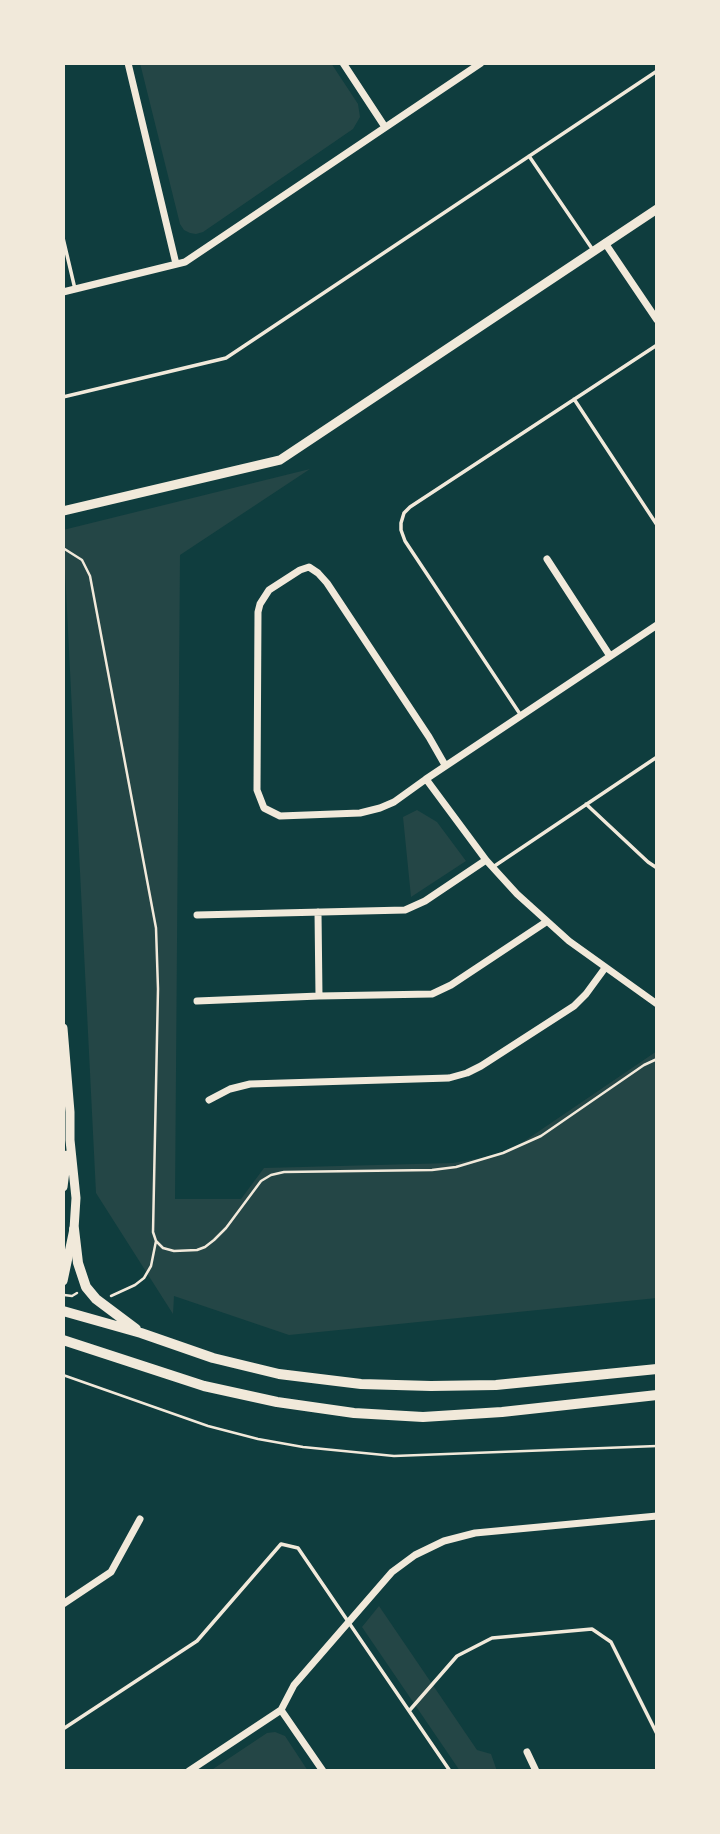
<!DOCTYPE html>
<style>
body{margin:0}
#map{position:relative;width:720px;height:1834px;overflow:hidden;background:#0f3d3e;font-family:Inter,sans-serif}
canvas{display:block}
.frame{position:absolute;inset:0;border:65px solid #f1e9da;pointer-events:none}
</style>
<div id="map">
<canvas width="720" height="1834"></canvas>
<div class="frame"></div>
</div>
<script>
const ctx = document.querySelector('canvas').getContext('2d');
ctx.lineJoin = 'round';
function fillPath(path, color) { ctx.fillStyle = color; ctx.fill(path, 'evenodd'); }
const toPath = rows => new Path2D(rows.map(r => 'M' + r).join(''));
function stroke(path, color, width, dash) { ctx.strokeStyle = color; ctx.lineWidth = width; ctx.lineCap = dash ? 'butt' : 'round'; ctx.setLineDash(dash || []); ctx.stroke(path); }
fillPath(toPath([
 [140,63,331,63,358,104,360,117,353,129,203,232,196,234,190,233,184,230,180,224],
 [310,469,180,555,175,1199,241,1199,264,1168,453,1163,482,1158,503,1152,523,1142,657,1051,657,1298,289,1335,174,1296,173,1314,96,1193,63,530],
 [417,810,437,822,466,861,411,897,403,817],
 [379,1606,477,1750,491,1754,497,1771,460,1771,362,1627],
 [275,1732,285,1736,308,1771,210,1771,267,1733]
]), '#244646');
stroke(toPath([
 [63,548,82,560,90,576,156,928,158,989,153,1232,156,1241,163,1248,174,1251,197,1250,205,1247,214,1240,226,1228,261,1181,271,1175,284,1172,432,1170,456,1167,503,1153,541,1136,644,1065,657,1059],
 [64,1295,72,1296,77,1293],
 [111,1296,135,1285,144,1278,151,1266,156,1241],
 [63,1375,208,1426,258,1439,303,1447,394,1456,657,1446]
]), '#f1e9da', 2.5);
stroke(toPath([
 [529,156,593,250],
 [63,238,75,289],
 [63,397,226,358,657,71],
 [574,399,657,525],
 [520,714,405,541,401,530,401,523,404,513,410,507,657,345],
 [586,804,648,862,657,868],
 [493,867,657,757],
 [409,1711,457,1656,492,1638,592,1629,611,1642,657,1734],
 [63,1729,197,1641,281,1544,298,1548,450,1771]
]), '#f1e9da', 3.5);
stroke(toPath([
 [128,63,176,264],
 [343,63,385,127],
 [605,243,657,320],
 [63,292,185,262,481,63],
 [547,559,610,656],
 [657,625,426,779,486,860,517,894,569,941,657,1004],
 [426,779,394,802,380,808,360,813,280,816,264,808,257,790,258,612,260,604,269,590,300,570,309,567,318,573,327,583,429,737,445,765],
 [318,912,319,996],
 [197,915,405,910,425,901,486,860],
 [197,1001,319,996,432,994,451,985,546,922],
 [209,1100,230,1089,250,1084,449,1078,467,1073,481,1066,574,1006,586,994,605,968],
 [63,1604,111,1572,140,1519],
 [281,1710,323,1771],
 [527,1752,536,1771],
 [189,1771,281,1710,294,1685,392,1572,415,1555,444,1541,475,1533,657,1516]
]), '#f1e9da', 7);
stroke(toPath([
 [63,511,280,460,657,209],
 [63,1028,70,1112,70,1140,76,1198,74,1229,63,1281],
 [63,1187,67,1155]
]), '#f1e9da', 9);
stroke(toPath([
 [74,1229,78,1263,86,1287,96,1299,136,1329],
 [63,1311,141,1333,213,1358,279,1374,361,1384,431,1386,496,1385,657,1369],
 [63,1340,204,1386,277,1402,354,1413,423,1417,502,1412,657,1395]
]), '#f1e9da', 10);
</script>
